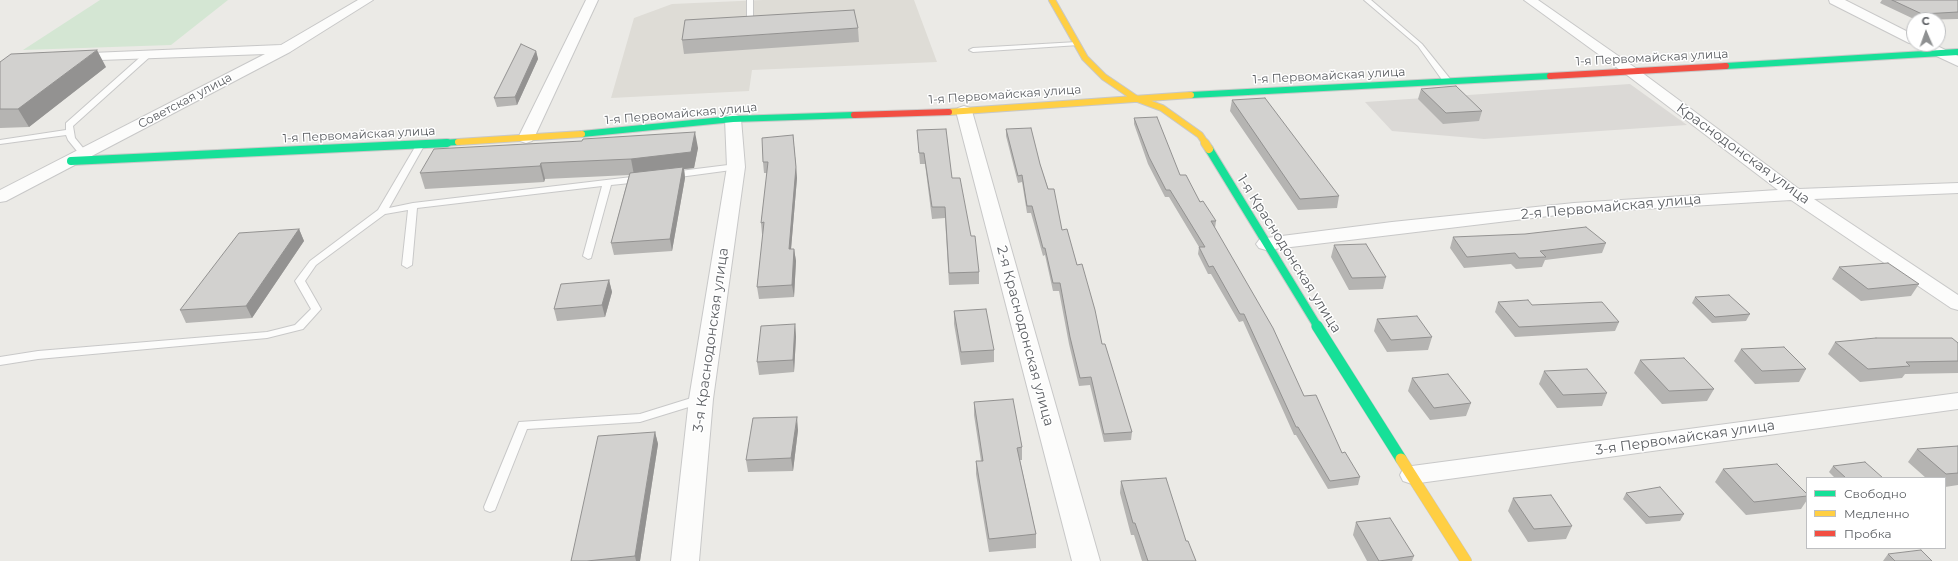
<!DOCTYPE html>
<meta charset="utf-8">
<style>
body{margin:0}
#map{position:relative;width:1958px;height:561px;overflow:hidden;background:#ebeae6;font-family:Montserrat,sans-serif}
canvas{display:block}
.legend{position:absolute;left:1806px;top:477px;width:140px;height:72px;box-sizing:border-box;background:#fff;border:1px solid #bebfc1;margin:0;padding:5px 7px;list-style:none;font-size:12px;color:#5c5f63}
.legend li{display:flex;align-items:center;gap:8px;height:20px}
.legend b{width:20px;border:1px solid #bebfc1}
.north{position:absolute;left:1906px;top:12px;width:40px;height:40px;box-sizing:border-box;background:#fff;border:1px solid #bebfc1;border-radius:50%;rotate:358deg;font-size:11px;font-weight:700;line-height:16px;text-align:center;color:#5c5f63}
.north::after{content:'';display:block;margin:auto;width:14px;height:18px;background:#8e9091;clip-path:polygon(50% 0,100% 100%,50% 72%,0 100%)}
</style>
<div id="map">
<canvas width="1958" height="561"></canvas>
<ul class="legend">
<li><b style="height:5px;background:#16e098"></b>Свободно</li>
<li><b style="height:5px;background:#ffcf43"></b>Медленно</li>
<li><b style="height:5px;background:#f24e42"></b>Пробка</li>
</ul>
<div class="north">С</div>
</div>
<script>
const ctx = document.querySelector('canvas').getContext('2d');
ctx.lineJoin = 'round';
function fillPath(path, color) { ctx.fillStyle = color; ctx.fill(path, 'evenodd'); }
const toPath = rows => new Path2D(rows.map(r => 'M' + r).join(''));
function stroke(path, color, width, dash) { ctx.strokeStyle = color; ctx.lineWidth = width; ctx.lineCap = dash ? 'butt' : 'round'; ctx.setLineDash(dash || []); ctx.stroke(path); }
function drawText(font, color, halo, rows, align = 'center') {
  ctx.font = font + ' Montserrat,sans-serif'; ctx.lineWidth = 3; ctx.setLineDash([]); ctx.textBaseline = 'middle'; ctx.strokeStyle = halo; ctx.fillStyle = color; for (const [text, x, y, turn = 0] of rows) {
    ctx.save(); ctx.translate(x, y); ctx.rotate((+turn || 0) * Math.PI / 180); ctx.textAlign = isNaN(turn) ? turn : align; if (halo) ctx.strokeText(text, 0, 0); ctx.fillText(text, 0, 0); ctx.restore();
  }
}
fillPath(toPath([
 [1630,84,1687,125,1484,139,1392,131,1365,102]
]), '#dbd9d6');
fillPath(toPath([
 [763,0,914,0,937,62,752,70,749,91,611,98,634,18,672,4]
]), '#dedcd6');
fillPath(toPath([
 [100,0,228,0,171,45,23,50]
]), '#d4e6d3');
const lane = toPath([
 [747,0,753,0,753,21,750,23,747,21,747,0],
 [1364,0,1371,0,1422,44,1451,80,1451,84,1445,84,1418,46,1364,0],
 [1077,42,1079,43,1079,45,973,52,969,50,973,48,1077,42],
 [146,52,153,54,73,126,75,138,88,154,87,156,81,156,68,140,66,135,0,144,0,140,66,130,66,123,146,52],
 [418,142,421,142,425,144,389,208,413,203,640,176,644,179,640,182,611,185,591,258,588,259,583,256,602,186,417,208,412,265,407,268,402,265,408,210,385,214,316,265,305,281,321,309,303,329,267,338,38,359,0,365,0,357,38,351,267,332,295,325,311,309,295,281,310,261,378,210,418,142],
 [736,164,739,165,740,167,739,169,672,178,668,175,672,172,736,164],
 [701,395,705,396,707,399,705,402,640,422,527,429,495,510,490,512,485,510,484,507,519,422,640,414,701,395]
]);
const street = toPath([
 [358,0,373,0,290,52,6,201,0,202,0,190,265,54,73,61,68,60,66,57,68,54,281,45,358,0],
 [586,0,598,0,534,138,532,141,526,143,520,141,518,138,586,0],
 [1524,0,1538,0,1637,69,1799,189,1958,183,1958,193,1814,199,1958,295,1958,310,1951,308,1791,200,1574,213,1266,250,1259,248,1256,244,1259,240,1266,238,1392,222,1574,203,1778,190,1627,75,1524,0],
 [1829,0,1845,0,1914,35,1915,44,1909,43,1830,3,1829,0],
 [1915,44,1933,44,1958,56,1958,66,1917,47,1915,44],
 [964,106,970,108,972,111,1100,561,1072,561,956,111,958,108,964,106],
 [733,114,739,116,741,119,745,167,713,399,699,561,671,561,689,399,727,167,725,119,727,116,733,114],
 [1958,393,1958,409,1412,484,1403,481,1400,475,1403,469,1412,466,1958,393]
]);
const fastFar2 = toPath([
 [1726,66,1958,52],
 [1191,95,1550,76],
 [582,134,733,119,854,115],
 [426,144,458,142]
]);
const fastFar1 = toPath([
 [1209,149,1318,327],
 [71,161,447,143]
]);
const fast = toPath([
 [1317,326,1401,459]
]);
const slowFar2 = toPath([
 [1052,0,1085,58,1104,77,1135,98,1162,108,1200,135,1206,144],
 [949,112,1191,95],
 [458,142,582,134]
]);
const slowFar1 = toPath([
 [1205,143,1209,149]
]);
const slow = toPath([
 [1401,459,1466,561]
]);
const jam = toPath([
 [1550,76,1726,66],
 [854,115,949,112]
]);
stroke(lane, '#c8c8c8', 2);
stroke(street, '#c8c8c8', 2);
stroke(fastFar2, '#c8c8c7', 8);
stroke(fastFar1, '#c8c8c7', 10);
stroke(fast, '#c8c8c7', 12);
stroke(slowFar2, '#c8c8c7', 8);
stroke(slowFar1, '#c8c8c7', 10);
stroke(slow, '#c8c8c7', 12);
stroke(jam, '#c8c8c7', 8);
fillPath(lane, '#fcfcfb');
fillPath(street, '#fcfcfb');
stroke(fastFar2, '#16e098', 6);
stroke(fastFar1, '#16e098', 8);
stroke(fast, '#16e098', 11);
stroke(slowFar2, '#ffcf43', 6);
stroke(slowFar1, '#ffcf43', 8);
stroke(slow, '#ffcf43', 11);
stroke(jam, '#f24e42', 6);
fillPath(toPath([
 [1882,0,1958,0,1958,19,1916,20,1880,3],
 [858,28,859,42,684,54,682,40],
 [536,51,538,59,517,105,497,107,494,98],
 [0,62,106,67,29,127,0,128],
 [1421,89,1482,111,1479,121,1443,124,1418,99],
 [1232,100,1339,196,1337,208,1298,210,1230,111],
 [1134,118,1216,221,1215,228,1304,396,1342,453,1360,477,1358,485,1328,489,1296,435,1294,435,1243,321,1239,322,1211,274,1208,274,1198,254,1199,247,1169,197,1165,197,1148,164,1134,124],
 [1006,129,1040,164,1062,230,1077,265,1102,344,1132,432,1131,440,1104,442,1090,385,1079,386,1069,344,1059,291,1053,291,1045,255,1043,256,1031,213,1027,213,1022,182,1018,183,1006,136],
 [917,130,952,178,979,272,979,284,949,285,945,218,932,219,925,164,920,164],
 [793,135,797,178,791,249,794,249,796,261,794,297,759,299,757,287,763,234,762,234,761,223,767,173,764,173,763,162],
 [698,148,694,168,684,169,685,178,672,251,614,255,611,243,629,175,545,179,544,182,425,189,420,173],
 [299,229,304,241,252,318,186,323,180,310],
 [1453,237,1606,243,1602,253,1545,260,1542,267,1516,269,1511,264,1464,268,1450,248],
 [1334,245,1386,277,1383,289,1349,290,1331,257],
 [1839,267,1919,284,1911,296,1861,301,1832,279],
 [609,280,612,292,605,317,557,321,554,309],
 [1695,297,1750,314,1746,321,1712,323,1692,303],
 [1498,302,1532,305,1619,322,1615,331,1515,337,1495,312],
 [954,311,994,350,994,362,961,365,954,324],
 [1377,319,1432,337,1428,350,1387,352,1374,331],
 [795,324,796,337,794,372,759,375,757,362],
 [1835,342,1958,343,1958,373,1905,374,1902,378,1860,382,1828,354],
 [1741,349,1806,369,1799,382,1755,384,1734,361],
 [1640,360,1714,389,1707,401,1662,404,1634,373],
 [1544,371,1607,393,1602,406,1557,408,1539,384],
 [1412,378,1471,403,1466,416,1430,420,1408,391],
 [974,402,1022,447,1022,460,1020,460,1036,534,1036,548,989,552,976,474,976,461,981,461,974,415],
 [798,430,793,471,748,472,746,460],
 [655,432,658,444,640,561,571,561],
 [1958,446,1958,485,1945,487,1945,478,1926,478,1908,462,1917,449],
 [1833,466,1883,478,1835,478,1829,472],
 [1723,469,1807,494,1807,500,1801,509,1746,515,1715,482],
 [1121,481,1186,541,1196,561,1142,561,1134,535,1131,535,1120,493],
 [1626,493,1684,514,1680,521,1646,524,1623,499],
 [1513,498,1572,526,1566,539,1528,542,1508,511],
 [1356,522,1414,556,1412,561,1367,561,1353,535],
 [1888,554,1932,561,1883,561]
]), '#b5b4b2');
fillPath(toPath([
 [97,50,106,67,29,127,18,109],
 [536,51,538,59,517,105,515,97],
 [695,132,698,148,694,168,684,169,685,178,672,251,670,239,634,175,631,159],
 [793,135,797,178,790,261,789,249],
 [541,163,545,179,544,182,540,166],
 [299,229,304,241,252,318,246,306],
 [794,249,796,261,794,297,792,285],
 [609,280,612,292,605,317,602,305],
 [795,324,796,337,794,372,793,360],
 [797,417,798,430,793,471,791,458],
 [655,432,658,444,640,561,636,561,635,556]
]), '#939291');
const building = toPath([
 [1892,0,1958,0,1958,12,1922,14,1892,0],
 [854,10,858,28,682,40,685,20,854,10],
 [521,44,536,51,515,97,494,98,521,44],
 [97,50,18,109,0,109,0,62,11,54,97,50],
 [1456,86,1482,111,1446,113,1421,89,1456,86],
 [1265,98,1339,196,1300,199,1232,100,1265,98],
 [1157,117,1180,175,1186,175,1200,202,1203,201,1216,221,1211,221,1273,328,1304,396,1316,395,1342,453,1345,452,1360,477,1330,481,1298,427,1296,427,1244,314,1240,314,1213,266,1209,267,1199,247,1205,247,1170,190,1166,190,1149,157,1134,118,1157,117],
 [1031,128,1040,164,1048,189,1054,189,1062,230,1067,229,1077,265,1082,264,1095,310,1102,344,1105,344,1132,432,1104,434,1091,377,1080,378,1070,337,1060,283,1053,283,1045,248,1043,248,1032,206,1027,206,1022,175,1018,176,1006,129,1031,128],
 [946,129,952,178,960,178,971,236,975,236,979,272,949,273,945,207,932,207,924,153,919,153,917,130,946,129],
 [695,132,691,152,631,159,541,163,540,166,420,173,434,149,582,141,583,139,695,132],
 [793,135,796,167,789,249,794,249,792,285,757,287,764,222,761,223,768,162,763,162,762,138,793,135],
 [683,167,670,239,611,243,630,173,683,167],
 [1586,227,1606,243,1540,251,1546,257,1519,258,1515,253,1467,257,1453,237,1525,234,1586,227],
 [299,229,246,306,180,310,239,233,299,229],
 [1366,244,1386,277,1352,278,1334,245,1366,244],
 [1888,263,1919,284,1868,289,1839,267,1888,263],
 [609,280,602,305,554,309,561,284,609,280],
 [1729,295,1750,314,1715,317,1695,297,1729,295],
 [1528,300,1532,305,1602,302,1619,322,1519,327,1498,302,1528,300],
 [986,309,994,350,961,352,954,311,986,309],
 [1417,316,1432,337,1391,340,1377,319,1417,316],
 [795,324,793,360,757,362,761,326,795,324],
 [1876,338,1952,338,1958,343,1958,361,1906,362,1910,366,1868,369,1835,342,1876,338],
 [1784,347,1806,369,1762,371,1741,349,1784,347],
 [1684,358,1714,389,1669,391,1640,360,1684,358],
 [1587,369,1607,393,1563,395,1544,371,1587,369],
 [1448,374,1471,403,1434,408,1412,378,1448,374],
 [1013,399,1022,447,1017,448,1036,534,989,539,976,461,983,461,974,402,1013,399],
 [797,417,791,458,746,460,753,418,797,417],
 [655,432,635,556,587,561,571,561,598,436,655,432],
 [1958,446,1958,473,1946,474,1917,449,1958,446],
 [1865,462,1883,478,1846,478,1833,466,1865,462],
 [1777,464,1807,494,1807,496,1754,502,1723,469,1777,464],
 [1166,478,1186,541,1188,541,1196,561,1148,561,1135,523,1133,523,1121,481,1166,478],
 [1660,487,1684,514,1649,517,1626,493,1660,487],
 [1551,495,1572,526,1534,529,1513,498,1551,495],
 [1390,518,1414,556,1379,561,1356,522,1390,518],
 [1921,550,1932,561,1895,561,1888,554,1921,550]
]);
fillPath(building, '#d2d1cf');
stroke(building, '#939291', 1);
drawText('12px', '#5c5f63', '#fff', [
 ["1-я Первомайская улица",1652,58,-3],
 ["1-я Первомайская улица",1329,76,-3],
 ["1-я Первомайская улица",1005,95,-4],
 ["Советская улица",185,101,-28],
 ["1-я Первомайская улица",681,114,-5],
 ["1-я Первомайская улица",359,135,-3]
]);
drawText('14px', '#5c5f63', '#fff', [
 ["Краснодонская улица",1743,154,36],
 ["2-я Первомайская улица",1611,207,-5],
 ["1-я Краснодонская улица",1289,254,58],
 ["2-я Краснодонская улица",1025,336,75],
 ["3-я Краснодонская улица",711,340,-82],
 ["3-я Первомайская улица",1685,438,-8]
]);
</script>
